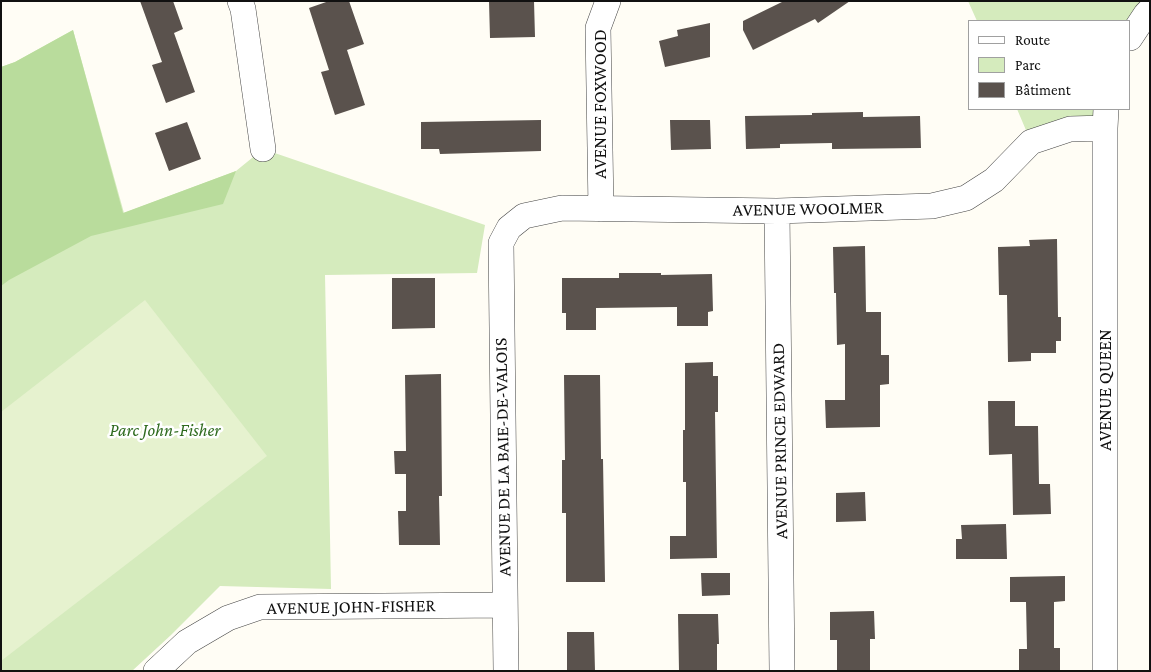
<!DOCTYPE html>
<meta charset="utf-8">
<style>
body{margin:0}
#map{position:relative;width:1151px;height:672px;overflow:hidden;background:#fffdf5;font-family:"Crimson Pro",serif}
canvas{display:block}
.frame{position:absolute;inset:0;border:2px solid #111;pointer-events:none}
.legend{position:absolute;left:968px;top:20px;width:162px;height:90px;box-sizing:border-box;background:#fff;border:1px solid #a0a0a0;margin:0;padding:6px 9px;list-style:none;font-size:15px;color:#111}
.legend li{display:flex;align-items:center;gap:10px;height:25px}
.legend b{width:25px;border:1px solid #a0a0a0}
</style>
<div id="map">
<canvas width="1151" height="672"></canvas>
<div class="frame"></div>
<ul class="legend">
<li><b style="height:6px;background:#fff"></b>Route</li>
<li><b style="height:14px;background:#d5ebbd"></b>Parc</li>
<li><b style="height:14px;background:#5a524d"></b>Bâtiment</li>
</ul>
</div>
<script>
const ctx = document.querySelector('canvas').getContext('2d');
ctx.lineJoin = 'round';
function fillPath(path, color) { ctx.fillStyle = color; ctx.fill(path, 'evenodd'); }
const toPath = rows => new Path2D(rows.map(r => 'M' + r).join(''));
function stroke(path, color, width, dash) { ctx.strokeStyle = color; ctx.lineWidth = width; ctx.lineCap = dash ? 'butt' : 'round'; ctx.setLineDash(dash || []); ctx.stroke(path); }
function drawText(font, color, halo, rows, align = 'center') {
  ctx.font = font + ' "Crimson Pro",serif'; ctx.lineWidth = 5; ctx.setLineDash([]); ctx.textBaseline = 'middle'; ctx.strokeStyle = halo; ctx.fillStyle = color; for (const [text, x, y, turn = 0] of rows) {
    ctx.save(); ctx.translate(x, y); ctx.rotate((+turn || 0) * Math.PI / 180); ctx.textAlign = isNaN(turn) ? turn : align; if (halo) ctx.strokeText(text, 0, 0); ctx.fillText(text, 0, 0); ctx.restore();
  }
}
fillPath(toPath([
 [968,1,1150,1,1130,21,977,21],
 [73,30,124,213,236,171,263,149,485,225,477,273,325,275,331,589,220,586,171,635,132,671,1,671,1,67,15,62],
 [1017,109,1106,109,1105,128,1031,142]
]), '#d5ebbd');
fillPath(toPath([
 [73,30,123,213,236,171,223,204,91,236,9,280,1,286,1,67,15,62]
]), '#b9dc9c');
fillPath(toPath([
 [145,300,267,456,1,661,1,412]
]), '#e6f2cf');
fillPath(toPath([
 [140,1,173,1,183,29,174,33,195,92,166,103,152,65,162,62],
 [329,1,349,1,364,44,347,50,365,105,335,115,321,72,329,70,309,8],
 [489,1,534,1,535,37,490,38],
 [784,1,850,1,818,23,815,19,753,50,743,30,743,21],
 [710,23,710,57,665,67,659,41,678,36,677,30],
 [863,112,863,117,920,116,921,148,832,149,832,143,780,144,780,148,746,149,745,116,812,115,812,113],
 [541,120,541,151,440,154,439,149,421,149,421,122],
 [670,120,710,120,711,149,671,150],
 [187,122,201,159,169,171,155,133],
 [1057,239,1058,317,1061,317,1061,341,1056,341,1056,353,1031,353,1031,361,1008,362,1007,295,999,295,998,247,1030,246,1029,240],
 [865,246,866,312,881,312,881,355,889,355,889,384,880,385,880,427,826,428,825,400,845,400,845,344,837,345,836,293,834,293,833,247],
 [619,273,661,273,661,275,712,274,713,311,708,312,708,326,677,326,677,307,596,308,596,330,566,330,566,313,562,313,562,278,619,278],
 [392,278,435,278,435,328,392,329],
 [713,362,713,376,718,376,718,412,715,412,717,558,670,559,670,536,686,536,686,482,683,482,683,430,685,430,685,363],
 [441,374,442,496,439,496,440,545,399,545,398,511,406,511,406,474,395,474,394,451,406,451,405,375],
 [564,375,600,375,601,459,603,459,605,582,566,582,566,513,562,513,562,460,565,460],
 [988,401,1015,401,1015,426,1038,426,1039,484,1050,484,1051,514,1013,515,1012,454,989,455],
 [865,492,866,521,836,522,836,493],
 [1006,524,1007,559,956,559,956,539,962,539,961,525],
 [701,573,730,573,730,595,702,596],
 [1065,576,1065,601,1054,602,1054,648,1060,648,1060,671,1019,671,1019,649,1027,649,1026,602,1010,602,1010,577],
 [874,611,875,639,870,639,870,671,837,671,837,640,830,640,830,612],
 [678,614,718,614,719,644,717,644,717,671,679,671],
 [567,632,594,632,595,671,567,671]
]), '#5a524d');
const minor = toPath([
 [240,1,243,9,263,149],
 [1130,38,1146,14,1150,10],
 [601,209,598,28,608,1],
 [777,211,782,671],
 [156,671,187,642,228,618,260,607,505,605],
 [506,671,501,243,509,228,524,216,562,208,777,211,932,206,966,198,994,180,1031,142,1070,129,1105,128],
 [1105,671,1105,128,1106,109]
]);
stroke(minor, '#444', 26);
stroke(minor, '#fff', 25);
drawText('18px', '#111', '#fff', [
 ["AVENUE FOXWOOD",600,104,-90],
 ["AVENUE WOOLMER",808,209,-1],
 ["AVENUE QUEEN",1105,390,-90],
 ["AVENUE PRINCE EDWARD",780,441,-91],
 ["AVENUE DE LA BAIE-DE-VALOIS",503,457,-91],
 ["AVENUE JOHN-FISHER",351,607,-1]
]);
drawText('italic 18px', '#2f6b1f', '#fff', [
 ["Parc John-Fisher",165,430]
]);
</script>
